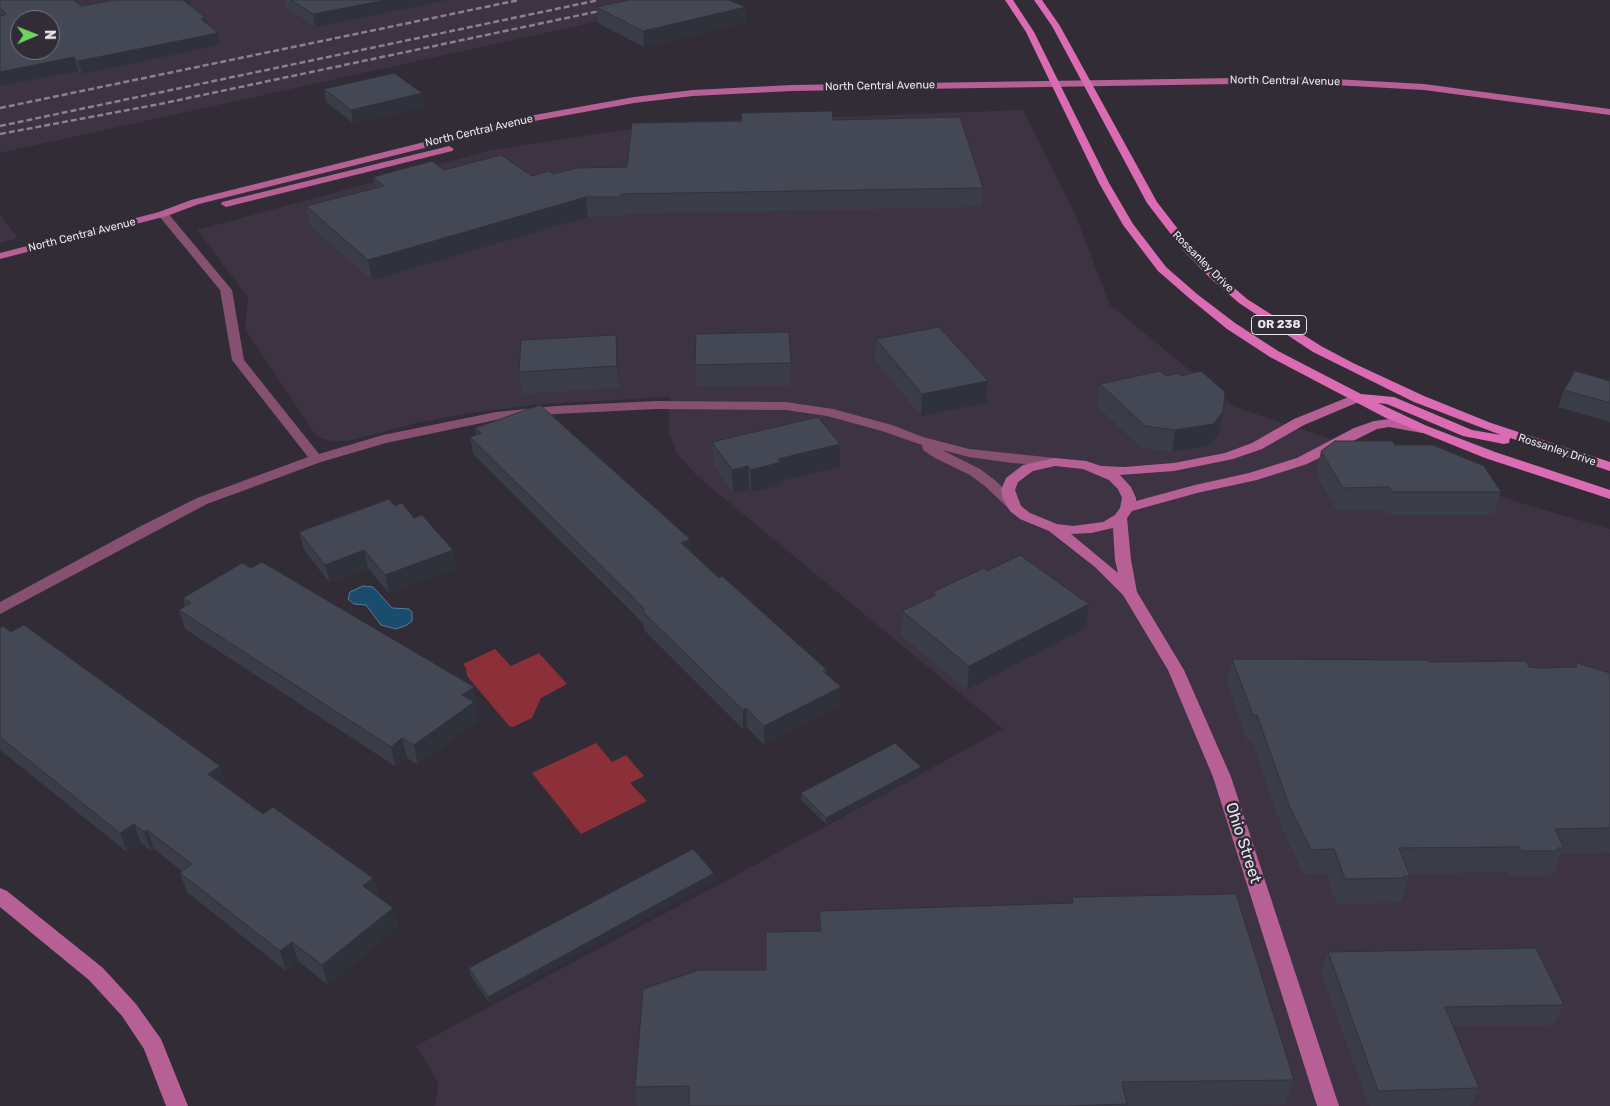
<!DOCTYPE html>
<style>
body{margin:0}
#map{position:relative;width:1610px;height:1106px;overflow:hidden;background:#322c37;font-family:Rubik,sans-serif}
canvas{display:block}
.north{position:absolute;left:10px;top:10px;width:50px;height:50px;box-sizing:border-box;background:#322c37;border:1px solid #7c7680;border-radius:50%;rotate:89deg;font-size:14px;font-weight:700;line-height:20px;text-align:center;color:#eae6ed}
.north::after{content:'';display:block;margin:auto;width:18px;height:22px;background:#6ed360;clip-path:polygon(50% 0,100% 100%,50% 72%,0 100%)}
</style>
<div id="map">
<canvas width="1610" height="1106"></canvas>
<div class="north">N</div>
</div>
<script>
const ctx = document.querySelector('canvas').getContext('2d');
ctx.lineJoin = 'round';
function fillPath(path, color) { ctx.fillStyle = color; ctx.fill(path, 'evenodd'); }
const toPath = rows => new Path2D(rows.map(r => 'M' + r).join(''));
function stroke(path, color, width, dash) { ctx.strokeStyle = color; ctx.lineWidth = width; ctx.lineCap = dash ? 'butt' : 'round'; ctx.setLineDash(dash || []); ctx.stroke(path); }
function drawText(font, color, halo, rows, align = 'center') {
  ctx.font = font + ' Rubik,sans-serif'; ctx.lineWidth = 5; ctx.setLineDash([]); ctx.textBaseline = 'middle'; ctx.strokeStyle = halo; ctx.fillStyle = color; for (const [text, x, y, turn = 0] of rows) {
    ctx.save(); ctx.translate(x, y); ctx.rotate((+turn || 0) * Math.PI / 180); ctx.textAlign = isNaN(turn) ? turn : align; if (halo) ctx.strokeText(text, 0, 0); ctx.fillText(text, 0, 0); ctx.restore();
  }
}
fillPath(toPath([
 [0,0,695,0,0,153],
 [20,20,50,20,50,50,20,50],
 [1023,110,1076,217,1110,305,1235,407,1524,504,1610,529,1610,1106,435,1106,439,1084,416,1046,720,884,1003,729,697,476,676,452,669,432,669,397,543,404,470,413,416,423,349,441,332,441,321,438,315,434,245,329,248,297,197,230,492,150,668,123],
 [0,214,18,238,0,243]
]), '#3d3343');
fillPath(toPath([
 [495,649,511,666,539,653,567,684,541,698,532,718,513,727,509,726,467,676,466,668,463,664],
 [596,743,612,762,626,755,644,776,630,783,647,801,581,834,532,773]
]), '#8b2f39');
const water = toPath([
 [363,586,373,587,392,608,409,609,412,612,412,621,407,625,396,629,381,625,366,605,354,604,348,599,350,592,363,586]
]);
fillPath(water, '#1a4c6e');
stroke(water, '#587a94', 1);
fillPath(toPath([
 [163,211,167,212,232,290,244,360,319,454,383,435,496,412,555,406,656,401,786,402,833,409,892,425,923,437,969,449,1055,458,1062,462,1055,466,1012,463,969,457,942,450,980,469,996,481,1022,507,1020,510,1015,511,1010,510,986,487,970,475,935,458,923,450,922,445,882,431,827,416,786,410,656,409,555,414,496,420,386,443,321,462,207,504,0,614,0,602,141,526,197,498,308,457,232,360,220,290,159,216,158,214,159,212,163,211]
]), '#865071');
fillPath(toPath([
 [1298,77,1424,84,1610,109,1610,115,1424,90,1298,83,792,91,693,96,634,103,529,122,199,204,167,216,0,259,0,253,159,212,191,200,529,116,634,97,693,90,792,85,1298,77],
 [449,146,454,149,452,151,226,207,221,204,222,202,449,146],
 [1356,394,1362,398,1361,401,1304,425,1262,449,1233,459,1174,471,1120,475,1131,487,1136,498,1136,501,1195,485,1249,473,1297,458,1354,428,1374,421,1389,419,1427,426,1429,429,1422,433,1389,427,1377,429,1307,464,1257,480,1197,493,1132,511,1127,518,1131,560,1137,592,1184,670,1231,777,1339,1106,1317,1106,1213,777,1168,670,1123,595,1095,567,1049,531,1020,519,1010,511,1003,499,1001,490,1006,478,1023,465,1055,458,1086,461,1101,466,1124,467,1174,463,1225,453,1252,443,1294,419,1356,394],
 [1055,466,1083,469,1109,480,1118,489,1122,498,1120,508,1115,515,1103,522,1073,526,1057,524,1030,513,1021,506,1015,490,1018,482,1033,471,1055,466],
 [1113,528,1115,560,1118,573,1071,534,1091,533,1113,528],
 [0,888,7,891,103,968,136,1004,161,1039,188,1106,166,1106,144,1049,122,1016,89,980,0,907,0,888]
]), '#b66095');
fillPath(toPath([
 [1005,0,1013,0,1034,32,1109,183,1133,224,1166,267,1197,294,1235,323,1278,351,1361,394,1394,397,1472,430,1501,435,1414,402,1313,352,1239,303,1209,277,1183,250,1147,203,1052,26,1034,0,1042,0,1060,26,1157,202,1191,246,1217,273,1247,299,1321,346,1353,363,1424,396,1491,423,1610,462,1610,471,1510,438,1509,443,1504,444,1463,436,1387,404,1378,403,1427,426,1495,452,1610,490,1610,499,1485,458,1386,418,1270,357,1227,329,1189,298,1158,271,1123,225,1099,183,1026,32,1005,0]
]), '#db6bb2');
stroke(toPath([
 [0,108,519,0],
 [0,126,599,0],
 [0,134,160,104,609,9]
]), '#87828b', 2.5, [6, 3]);
fillPath(toPath([
 [0,0,81,6,115,0,189,0,190,4,189,4,206,18,208,25,218,33,220,45,82,74,78,71,0,86],
 [284,0,448,0,315,27,285,6],
 [596,7,746,7,746,23,644,47,598,23],
 [324,89,422,93,424,107,353,123,326,102],
 [833,120,983,188,981,207,623,214,623,216,588,217,372,280,310,226,306,206,375,188,373,177,444,170,532,176,627,167],
 [876,339,988,381,986,403,921,416,875,360],
 [618,357,619,388,522,394,519,372],
 [791,363,791,385,696,387,695,365],
 [1610,381,1610,422,1558,407,1564,390],
 [1100,384,1218,434,1209,446,1172,452,1141,448,1097,406],
 [475,428,691,553,719,578,826,669,826,673,841,706,764,745,747,727,743,729,644,630,644,625,634,614,473,454,470,437,476,435],
 [712,442,840,467,781,481,781,485,751,492,749,489,733,493,713,464],
 [1395,445,1501,492,1494,515,1386,515,1383,510,1337,511,1316,474,1321,451],
 [395,506,414,518,453,550,456,568,389,593,368,568,330,583,304,550,299,532],
 [987,571,1089,604,1085,628,967,690,901,635,902,611,933,596,933,592],
 [183,598,477,706,475,708,477,721,418,765,407,758,395,766,185,629,179,610,185,607],
 [0,628,11,632,220,766,226,785,225,786,263,814,373,878,378,896,393,908,398,927,328,985,298,961,286,971,187,892,180,873,182,871,154,849,151,851,141,843,127,852,0,750],
 [1232,659,1429,662,1541,668,1576,667,1577,663,1610,673,1610,853,1561,854,1553,874,1548,874,1547,876,1511,877,1508,872,1409,874,1410,876,1401,902,1396,902,1396,903,1337,904,1326,874,1304,875,1284,833,1251,740,1247,740,1227,684],
 [921,773,826,824,801,800,801,793],
 [714,873,715,880,489,1003,470,975,469,968],
 [1072,897,1294,1080,1285,1105,1224,1106,637,1106,635,1087,766,970,819,931,819,911,1071,903],
 [1328,952,1564,1005,1554,1025,1453,1026,1479,1088,1471,1106,1369,1106,1321,972]
]), '#3a3d48');
fillPath(toPath([
 [178,0,189,0,190,4,179,6],
 [386,0,448,0,315,27,313,14],
 [746,7,746,23,644,47,643,31],
 [206,18,209,30,201,19],
 [218,33,220,45,82,74,78,61],
 [74,57,78,71,0,86,0,72],
 [422,93,424,107,353,123,351,110],
 [586,197,588,217,372,280,368,260],
 [616,335,618,357,619,388,617,366],
 [988,381,986,403,921,416,922,394],
 [1223,412,1218,434,1209,446,1172,452,1175,430],
 [840,444,840,467,781,481,781,485,751,492,751,470,778,459],
 [748,466,749,489,733,493,732,470],
 [690,539,691,557,681,543],
 [364,550,368,568,330,583,325,565],
 [453,550,456,568,389,593,385,575],
 [1089,604,1085,628,967,690,969,666],
 [474,687,477,706,475,708,477,721,418,765,414,745,462,695],
 [841,687,841,706,764,745,764,726],
 [746,708,747,727,743,729,743,710],
 [402,738,407,758,395,766,391,747],
 [220,766,226,785,214,793,208,774],
 [921,767,921,773,826,824,826,818],
 [134,824,141,843,127,852,120,833],
 [147,830,154,849,151,851,144,832],
 [714,873,715,880,489,1003,488,997],
 [373,878,378,898,363,886],
 [393,908,398,927,328,985,322,965],
 [292,942,298,961,286,971,280,951]
]), '#30323b');
const building = toPath([
 [0,0,74,0,81,6,115,0,183,0,206,18,201,19,218,33,78,61,74,57,0,72,0,16,6,14,0,8,0,0],
 [20,20,50,20,50,50,20,50,20,20],
 [291,0,386,0,313,14,291,0],
 [629,0,729,0,746,7,643,31,596,7,629,0],
 [394,73,422,93,351,110,324,89,394,73],
 [832,111,833,120,960,117,983,188,621,194,621,197,586,197,368,260,306,206,384,186,373,177,432,161,444,170,501,155,532,176,549,171,554,174,576,168,627,167,632,123,742,121,741,113,832,111],
 [939,327,988,381,922,394,876,339,939,327],
 [789,332,791,363,695,365,696,334,789,332],
 [616,335,617,366,519,372,521,340,616,335],
 [1160,371,1166,376,1179,373,1181,376,1201,371,1225,392,1223,412,1213,424,1175,430,1145,426,1100,384,1160,371],
 [1575,371,1610,381,1610,403,1564,390,1575,371],
 [540,405,690,539,681,543,719,578,722,576,799,645,826,669,823,671,841,687,764,726,746,708,743,710,642,611,645,610,632,596,470,437,481,433,475,428,540,405],
 [818,417,840,444,778,459,781,462,751,470,748,466,732,470,712,442,818,417],
 [1335,441,1392,441,1395,445,1433,445,1484,466,1501,492,1392,492,1389,487,1343,488,1321,451,1335,441],
 [389,499,395,506,402,503,414,518,422,515,453,550,385,575,364,550,325,565,299,532,389,499],
 [1020,555,1089,604,969,666,902,611,936,595,933,592,984,568,987,571,1020,555],
 [262,562,474,687,462,695,474,702,414,745,402,738,391,747,179,610,191,603,183,598,242,563,251,568,262,562],
 [24,625,220,766,208,774,263,814,273,807,373,878,363,886,393,908,322,965,292,942,280,951,180,873,192,864,147,830,144,832,134,824,120,833,0,737,0,628,3,626,11,632,24,625],
 [1232,659,1427,660,1429,662,1526,661,1529,667,1541,668,1576,667,1577,663,1610,673,1610,828,1555,829,1564,848,1557,848,1558,851,1521,851,1519,847,1399,848,1410,876,1404,876,1405,878,1345,879,1334,849,1311,850,1290,808,1257,715,1253,715,1232,659],
 [895,743,921,767,826,818,801,793,895,743],
 [693,849,714,873,488,997,469,968,693,849],
 [1236,894,1294,1080,1122,1082,1127,1104,1068,1106,689,1106,689,1086,635,1087,643,989,699,970,766,970,766,932,821,931,819,911,1073,903,1072,897,1236,894],
 [1536,948,1564,1005,1445,1007,1479,1088,1378,1091,1328,952,1536,948]
]);
fillPath(building, '#444754');
stroke(building, '#30323b', 1);
drawText('11px', '#eae6ed', '#322c37', [
 ["North Central Avenue",1285,81,1],
 ["North Central Avenue",880,86,-1],
 ["North Central Avenue",479,131,-13],
 ["North Central Avenue",82,235,-14],
 ["Rossanley Drive",1203,262,45],
 ["Rossanley Drive",1557,450,18]
]);
for (const [x, y, w] of [
 [1279,325,55]
]) { const box = new Path2D(); box.roundRect(x - w / 2, y - 9.5, w, 19, 4); ctx.fillStyle = '#322c37'; ctx.fill(box); stroke(box, '#eae6ed', 1); }
drawText('bold 12px', '#eae6ed', null, [
 ["OR 238",1279,325]
]);
drawText('16px', '#eae6ed', '#322c37', [
 ["Ohio Street",1243,843,72]
]);
</script>
